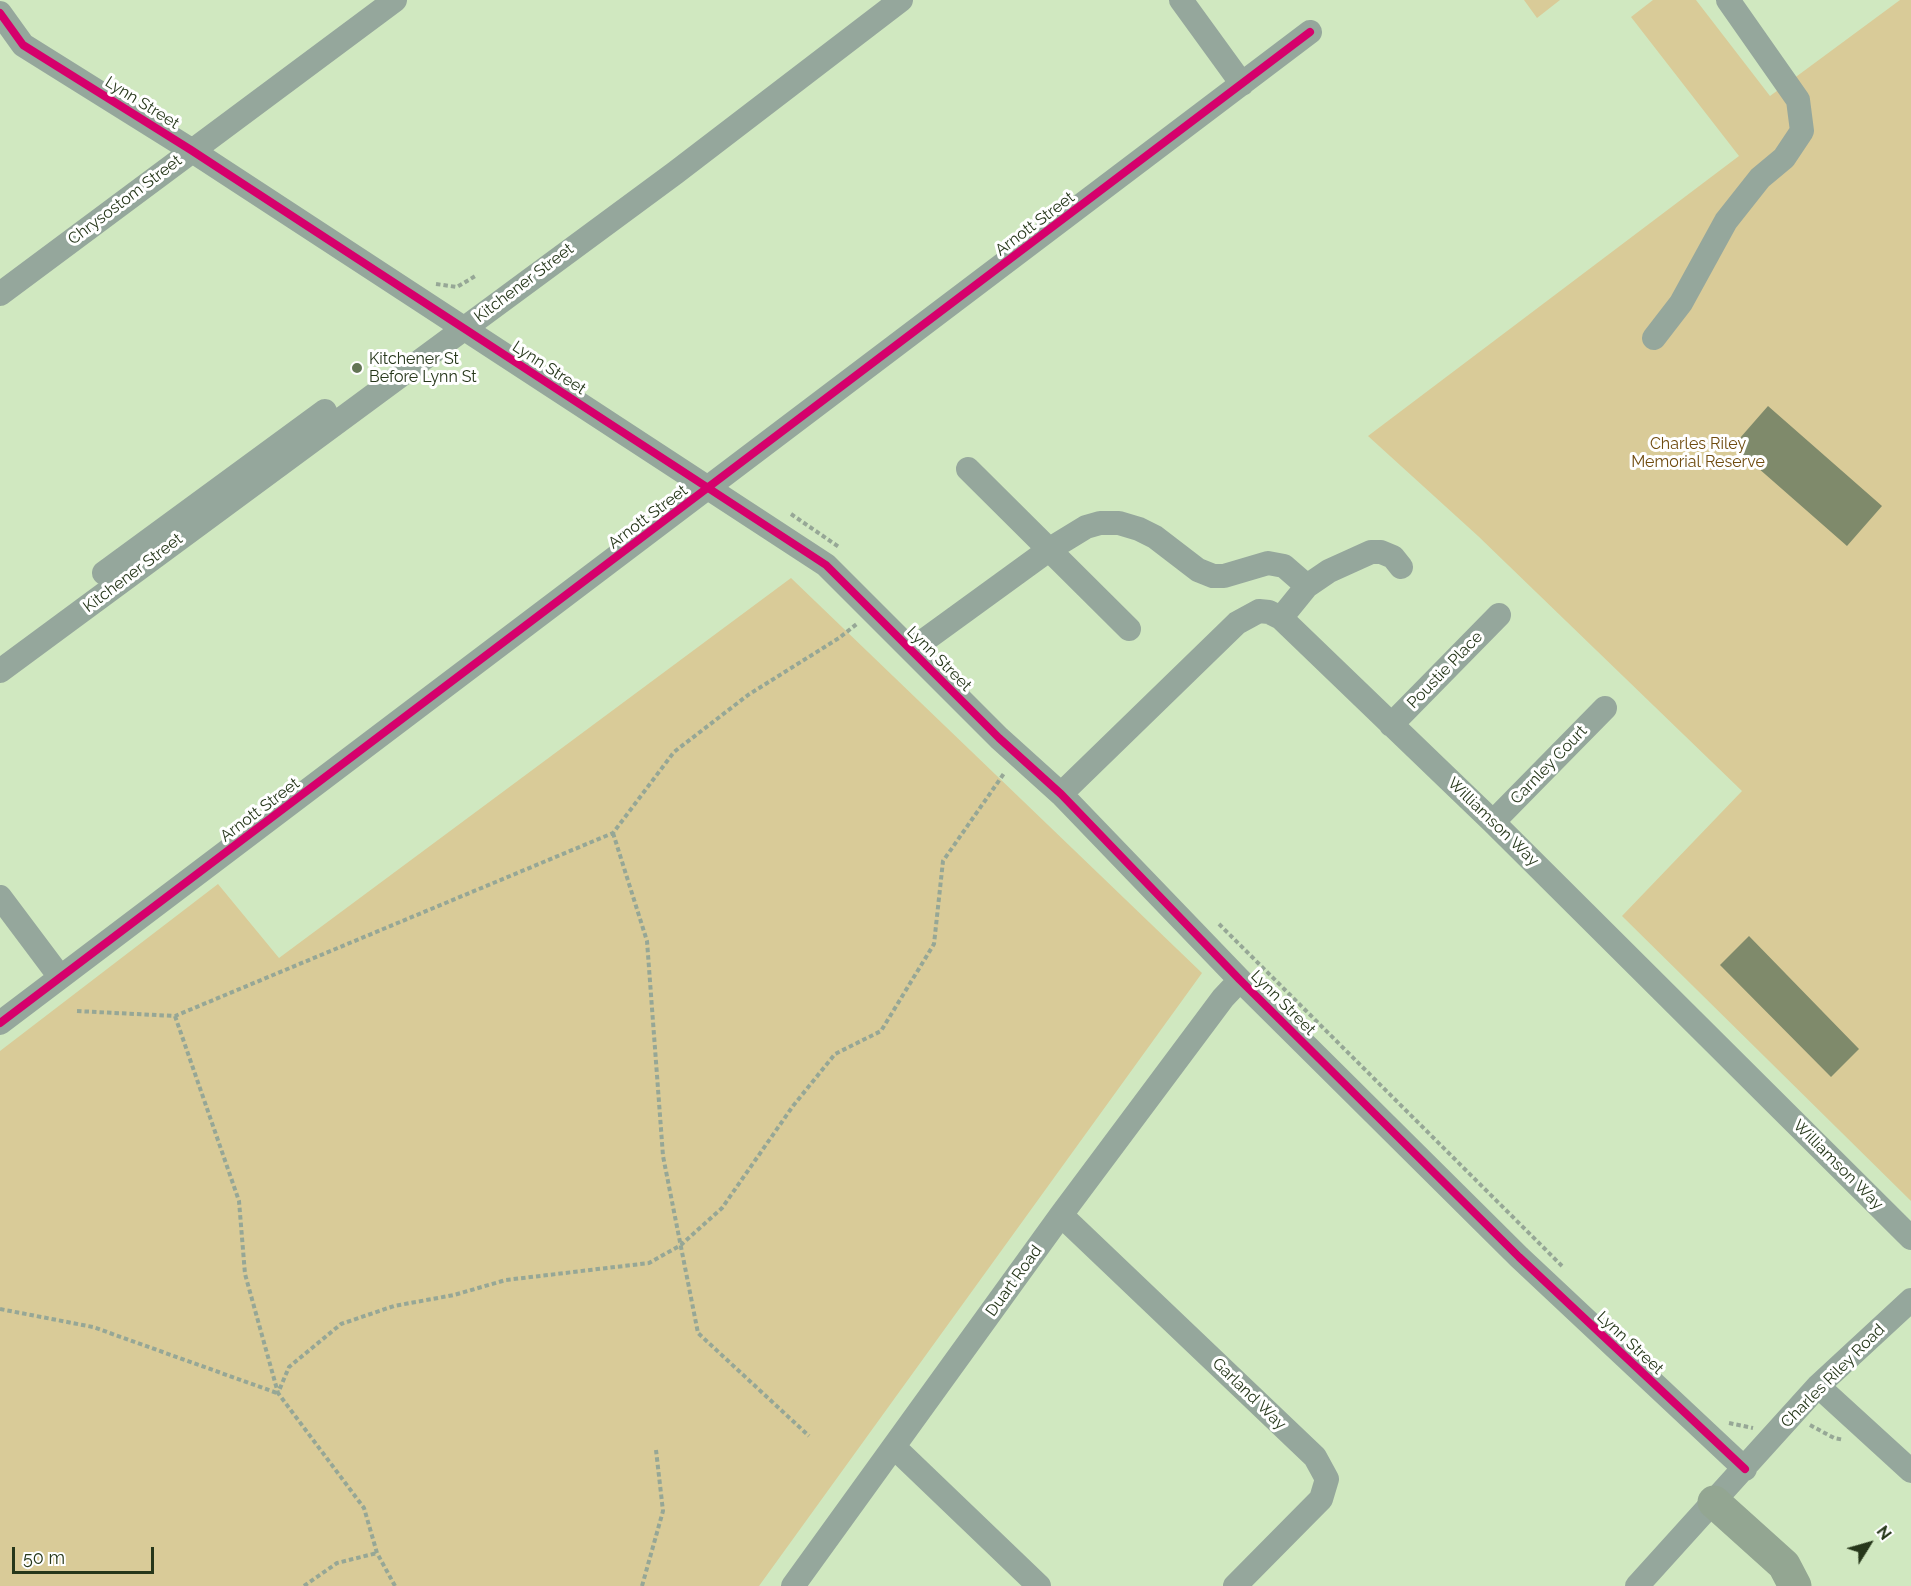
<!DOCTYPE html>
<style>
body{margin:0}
#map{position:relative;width:1911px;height:1586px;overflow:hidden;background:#d0e8c0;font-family:Raleway,sans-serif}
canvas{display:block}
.north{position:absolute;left:1839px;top:1514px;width:60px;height:60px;-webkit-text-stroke:4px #fff;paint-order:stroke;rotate:53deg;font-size:16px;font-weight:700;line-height:24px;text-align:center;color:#26371a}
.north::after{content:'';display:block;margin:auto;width:21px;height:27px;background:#26371a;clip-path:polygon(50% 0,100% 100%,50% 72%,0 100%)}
.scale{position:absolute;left:12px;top:1547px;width:142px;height:27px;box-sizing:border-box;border:3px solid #26371a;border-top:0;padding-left:8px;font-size:18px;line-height:21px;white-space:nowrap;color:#26371a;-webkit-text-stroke:4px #fff;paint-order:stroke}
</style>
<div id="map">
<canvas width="1911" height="1586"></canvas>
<div class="north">N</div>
<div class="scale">50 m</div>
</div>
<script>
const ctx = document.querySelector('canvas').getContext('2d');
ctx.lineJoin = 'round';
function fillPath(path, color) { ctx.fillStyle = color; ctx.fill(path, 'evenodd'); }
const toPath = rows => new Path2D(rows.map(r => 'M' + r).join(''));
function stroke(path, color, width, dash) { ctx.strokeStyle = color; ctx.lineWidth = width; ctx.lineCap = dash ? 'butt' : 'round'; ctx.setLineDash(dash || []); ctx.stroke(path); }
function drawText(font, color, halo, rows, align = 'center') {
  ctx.font = font + ' Raleway,sans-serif'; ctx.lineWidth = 6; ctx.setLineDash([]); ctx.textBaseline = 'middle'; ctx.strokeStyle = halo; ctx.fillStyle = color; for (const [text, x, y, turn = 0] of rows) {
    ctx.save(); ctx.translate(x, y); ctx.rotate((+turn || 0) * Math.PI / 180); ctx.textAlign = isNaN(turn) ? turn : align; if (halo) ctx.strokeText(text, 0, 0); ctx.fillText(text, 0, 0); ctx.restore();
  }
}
fillPath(toPath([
 [1524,0,1560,0,1537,18],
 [1653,0,1696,0,1770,96,1900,0,1911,0,1911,1201,1622,916,1742,791,1478,536,1368,436,1739,156,1631,17],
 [791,578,1202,973,759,1586,0,1586,0,1051,218,884,279,958]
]), '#d9cb98');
fillPath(toPath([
 [1768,406,1882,506,1847,546,1733,446],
 [1749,936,1859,1049,1831,1077,1720,965]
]), '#7f8a6b');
stroke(toPath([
 [436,284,457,287,477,275],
 [791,514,839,547],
 [613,833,647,941,663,1156,698,1333,809,1436],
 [1219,924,1562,1266],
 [77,1011,175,1016,613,833,674,752,748,695,839,638,858,623],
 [175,1016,239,1201,245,1274,278,1393],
 [0,1309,93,1327,277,1393],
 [1729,1423,1753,1428],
 [1810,1425,1834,1438,1844,1440],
 [304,1586,337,1563,377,1553],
 [395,1586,377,1553,364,1508,278,1393,289,1367,341,1324,394,1306,454,1295,506,1280,649,1263,681,1245,722,1208,793,1106,835,1054,881,1031,934,944,943,861,1005,772],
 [642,1586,663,1511,656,1450]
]), '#96a796', 4, [4.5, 3]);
stroke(toPath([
 [1181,0,1242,84],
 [0,13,23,45,191,150,826,565,999,738,1061,794,1240,980,1519,1257,1745,1469],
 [0,294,395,0],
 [1654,338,1681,303,1726,221,1760,178,1784,158,1802,131,1798,100,1728,0],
 [968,469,1129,629],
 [104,573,325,411],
 [1281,618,1307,586,1329,571,1371,552,1381,552,1393,557,1401,567],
 [911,650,1050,549,1086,527,1100,523,1119,523,1139,529,1155,537,1198,570,1213,576,1224,576,1268,563,1284,566,1307,586],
 [0,671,675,173,901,0],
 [1391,725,1499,615],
 [1061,794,1237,623,1259,611,1269,612,1281,618,1493,822,1911,1238],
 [1493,822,1605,708],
 [0,897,60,977],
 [0,1023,1310,32],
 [1061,1215,1315,1457,1327,1479,1321,1499,1235,1586],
 [1818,1386,1911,1471],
 [894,1447,1039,1586],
 [793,1586,1061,1215,1223,998,1240,980],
 [1637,1586,1818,1386,1911,1300]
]), '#95a79c', 24);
stroke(toPath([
 [1714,1502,1784,1565,1795,1586]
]), '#93a692', 33);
stroke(toPath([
 [0,13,23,45,191,150,826,565,999,738,1061,794,1240,980,1519,1257,1745,1469],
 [0,1023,1310,32]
]), '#d6006c', 8);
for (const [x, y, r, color] of [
 [357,368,6,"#627554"]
]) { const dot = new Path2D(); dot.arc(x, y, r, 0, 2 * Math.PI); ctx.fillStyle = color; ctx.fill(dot); stroke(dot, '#fff', 2); }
drawText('16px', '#26371a', '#fff', [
 ["Lynn Street",142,103,32],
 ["Chrysostom Street",125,200,-37],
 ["Arnott Street",1035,224,-37],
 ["Kitchener Street",524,283,-37],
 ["Lynn Street",549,368,33],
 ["Arnott Street",648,517,-37],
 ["Kitchener Street",133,573,-37],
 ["Lynn Street",939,659,45],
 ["Poustie Place",1445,670,-46],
 ["Carnley Court",1549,765,-46],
 ["Arnott Street",260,810,-37],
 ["Williamson Way",1493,822,44],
 ["Lynn Street",1283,1003,45],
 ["Williamson Way",1838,1165,45],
 ["Duart Road",1014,1281,-54],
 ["Lynn Street",1630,1343,43],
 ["Charles Riley Road",1833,1376,-45],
 ["Garland Way",1249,1394,44]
]);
drawText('16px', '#26371a', '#fff', [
 ["Kitchener St",369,359],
 ["Before Lynn St",369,377]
], 'left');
drawText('16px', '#6f4b0f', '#fff', [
 ["Charles Riley",1698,444],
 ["Memorial Reserve",1698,462]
]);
</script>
